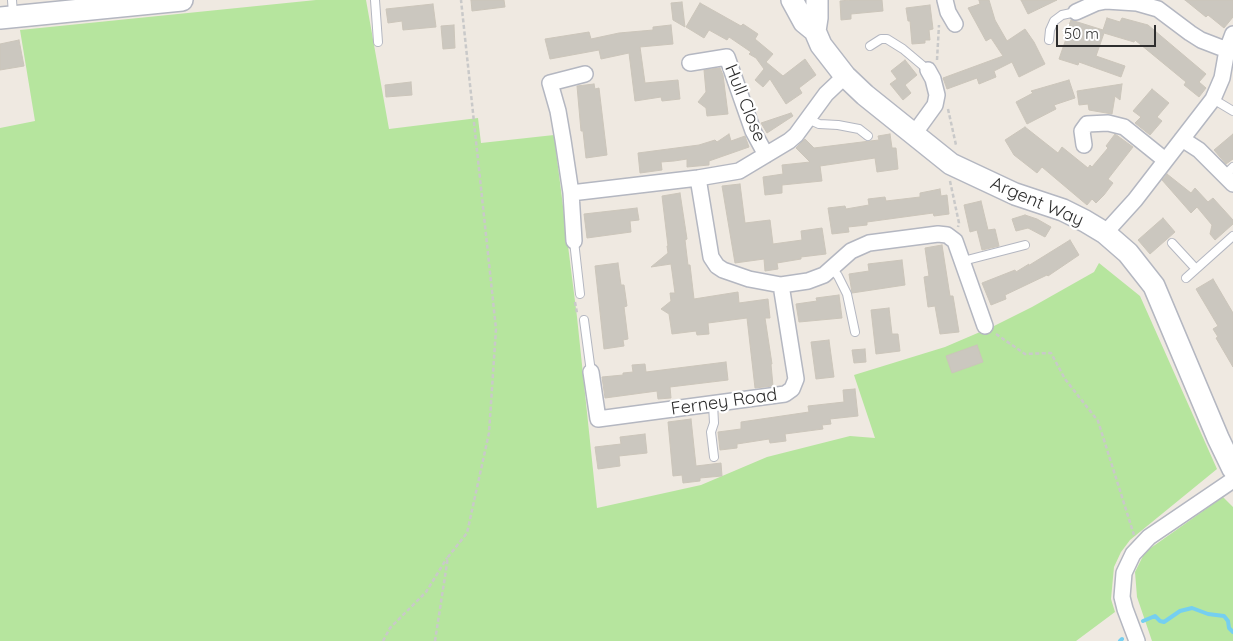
<!DOCTYPE html>
<style>
body{margin:0}
#map{position:relative;width:1233px;height:641px;overflow:hidden;background:#efe9e1;font-family:Quicksand,sans-serif}
canvas{display:block}
.scale{position:absolute;left:1056px;top:25px;width:100px;height:22px;box-sizing:border-box;border:2px solid #2e2e2e;border-top:0;padding-left:6px;font-size:15px;line-height:18px;white-space:nowrap;color:#2e2e2e;-webkit-text-stroke:4px #fff;paint-order:stroke}
</style>
<div id="map">
<canvas width="1233" height="641"></canvas>
<div class="scale">50 m</div>
</div>
<script>
const ctx = document.querySelector('canvas').getContext('2d');
ctx.lineJoin = 'round';
function fillPath(path, color) { ctx.fillStyle = color; ctx.fill(path, 'evenodd'); }
const toPath = rows => new Path2D(rows.map(r => 'M' + r).join(''));
function stroke(path, color, width, dash) { ctx.strokeStyle = color; ctx.lineWidth = width; ctx.lineCap = dash ? 'butt' : 'round'; ctx.setLineDash(dash || []); ctx.stroke(path); }
function drawText(font, color, halo, rows, align = 'center') {
  ctx.font = font + ' Quicksand,sans-serif'; ctx.lineWidth = 4.5; ctx.setLineDash([]); ctx.textBaseline = 'middle'; ctx.strokeStyle = halo; ctx.fillStyle = color; for (const [text, x, y, turn = 0] of rows) {
    ctx.save(); ctx.translate(x, y); ctx.rotate((+turn || 0) * Math.PI / 180); ctx.textAlign = isNaN(turn) ? turn : align; if (halo) ctx.strokeText(text, 0, 0); ctx.fillText(text, 0, 0); ctx.restore();
  }
}
fillPath(toPath([
 [316,0,366,0,389,129,478,118,481,143,554,135,577,317,597,508,701,485,767,457,850,436,875,438,854,375,945,347,994,326,1032,307,1094,272,1099,263,1140,296,1217,469,1130,540,1121,552,1114,567,1111,599,1115,612,1076,641,0,641,0,128,35,121,20,30],
 [1223,497,1233,507,1233,641,1152,641,1137,597,1135,572,1145,552]
]), '#b6e59e');
stroke(toPath([
 [1143,621,1155,616,1160,621,1164,622,1180,611,1192,608,1208,614,1224,616,1228,621,1229,628,1233,632],
 [1120,641,1122,639]
]), '#75cff0', 4);
const building = toPath([
 [471,0,504,0,505,7,472,11,471,0],
 [850,0,882,0,883,11,851,14,851,19,841,20,840,1,850,0],
 [979,0,989,0,995,20,1007,41,1025,29,1034,42,1045,64,1019,77,1012,62,994,71,996,77,979,84,977,78,947,89,943,78,1003,56,991,38,986,41,968,8,980,4,979,0],
 [1021,0,1057,0,1028,14,1021,0],
 [1185,0,1233,0,1233,17,1224,28,1208,15,1206,17,1185,0],
 [682,2,685,27,673,20,671,3,682,2],
 [700,3,741,26,743,24,758,34,755,39,773,54,766,62,783,76,805,59,816,75,799,88,802,93,786,104,770,79,763,87,755,80,764,69,756,58,749,54,751,52,729,37,727,40,709,30,704,38,686,27,700,3],
 [433,4,436,27,403,30,402,21,388,23,386,9,433,4],
 [930,5,933,29,929,30,930,40,925,40,925,43,912,44,910,21,908,21,906,8,930,5],
 [1107,18,1120,22,1122,18,1148,25,1206,74,1199,82,1206,88,1199,97,1184,85,1186,82,1135,40,1134,42,1104,33,1096,56,1125,66,1121,77,1079,62,1078,65,1059,59,1067,36,1065,35,1071,20,1103,30,1107,18],
 [454,25,455,48,443,49,441,26,454,25],
 [671,25,673,44,640,47,645,83,678,80,680,99,662,101,661,97,635,101,629,53,601,59,599,50,550,59,545,39,589,32,591,39,619,33,653,30,653,27,671,25],
 [19,40,24,66,0,70,0,44,19,40],
 [905,60,917,75,905,85,911,93,903,100,890,84,897,79,891,71,905,60],
 [720,68,723,75,728,114,707,116,706,108,698,102,706,92,704,70,720,68],
 [1069,80,1075,98,1054,105,1056,109,1027,124,1016,102,1033,93,1031,91,1069,80],
 [411,82,412,95,386,97,385,85,411,82],
 [594,84,595,89,599,88,607,155,586,158,583,131,581,131,577,86,594,84],
 [1122,84,1120,100,1115,96,1112,114,1089,110,1088,104,1079,105,1077,91,1122,84],
 [1152,89,1169,103,1157,117,1162,121,1150,135,1135,123,1141,117,1133,111,1152,89],
 [791,113,793,116,767,133,761,123,791,113],
 [1025,127,1058,153,1062,147,1088,168,1090,165,1092,167,1108,148,1106,146,1115,134,1133,147,1108,179,1113,183,1104,195,1096,203,1092,199,1087,205,1042,167,1037,173,1014,155,1005,140,1025,127],
 [729,134,731,141,745,136,749,147,709,161,709,165,687,167,687,159,674,161,661,162,662,170,640,173,638,153,699,145,715,140,717,142,729,134],
 [890,134,892,148,896,148,898,169,877,172,875,158,820,166,822,181,782,185,782,193,765,195,763,177,783,174,782,165,810,162,796,148,805,139,814,148,870,141,879,140,878,136,890,134],
 [1233,134,1233,159,1226,164,1214,150,1233,134],
 [1167,174,1191,193,1195,188,1208,202,1213,198,1233,220,1233,224,1215,240,1210,234,1212,225,1197,207,1191,213,1162,180,1167,174],
 [740,184,745,223,770,220,773,244,802,240,801,231,822,228,826,254,801,257,801,259,777,263,778,269,765,271,764,259,735,263,722,186,740,184],
 [940,189,941,196,947,195,949,214,934,216,933,213,867,222,867,225,848,227,849,232,832,234,828,208,845,206,846,209,869,205,868,199,885,197,886,201,920,197,920,193,940,189],
 [680,193,687,239,685,240,688,265,690,265,694,299,738,292,739,303,768,299,770,318,765,318,772,364,771,364,773,386,755,388,747,318,708,323,709,334,697,335,696,331,672,334,669,314,661,309,671,301,670,293,675,293,671,264,651,267,668,253,667,246,668,246,662,196,680,193],
 [981,201,988,230,995,229,999,246,982,250,977,230,970,232,964,205,981,201],
 [637,208,639,220,630,221,631,232,587,238,584,214,637,208],
 [1025,215,1037,219,1051,227,1045,237,1028,228,1016,231,1012,219,1025,215],
 [1163,218,1175,232,1150,254,1138,240,1163,218],
 [1070,240,1079,255,1048,276,1047,275,1005,295,1006,299,991,305,982,283,1015,270,1016,272,1029,264,1028,266,1070,240],
 [942,245,950,296,953,296,959,332,940,334,935,306,928,307,924,277,929,276,925,248,942,245],
 [902,260,905,285,852,293,849,274,869,271,868,264,902,260],
 [618,263,621,285,624,285,627,306,624,307,628,339,623,340,624,346,604,349,595,266,618,263],
 [1213,279,1233,313,1233,367,1216,338,1218,337,1213,329,1218,326,1196,289,1213,279],
 [839,295,842,318,799,322,796,304,817,301,816,298,839,295],
 [889,308,892,334,898,334,900,351,876,354,871,310,889,308],
 [829,340,834,377,816,379,811,342,829,340],
 [977,345,983,362,952,373,946,356,977,345],
 [865,349,866,362,854,363,852,350,865,349],
 [726,362,728,380,670,387,671,398,658,399,657,391,605,398,602,377,623,375,623,373,633,372,632,365,645,364,646,372,726,362],
 [855,389,858,416,830,419,831,424,822,425,823,429,785,434,786,441,770,443,769,439,737,444,737,448,720,450,718,432,741,429,741,422,809,412,808,406,844,402,843,390,855,389],
 [691,419,696,466,721,463,722,476,700,478,700,481,683,483,682,475,673,476,668,422,691,419],
 [645,434,647,453,619,456,620,466,598,469,595,447,621,444,620,437,645,434]
]);
fillPath(building, '#cbc7bf');
stroke(building, '#cbc5ba', 1);
const lane = toPath([
 [12,0,13,14],
 [375,0,378,42],
 [1049,40,1050,30,1054,21,1062,15,1076,12],
 [870,46,881,39,887,39,903,49,928,70],
 [1213,99,1233,111],
 [808,119,819,124,838,125,859,129,868,136],
 [1225,175,1233,167],
 [574,241,580,294],
 [1172,243,1196,269],
 [963,261,1025,245],
 [832,268,838,276,847,294,855,332],
 [1186,278,1233,236],
 [584,320,591,372],
 [713,404,714,423,711,432,714,457]
]);
const street = toPath([
 [945,0,948,12,955,24],
 [1076,12,1096,3,1106,1,1137,3,1158,9,1190,33,1201,40,1227,50],
 [690,63,727,57,753,131,766,155],
 [914,134,935,105,937,95,933,79,928,70],
 [1182,139,1199,150,1233,184],
 [1084,145,1082,131,1087,124,1108,123,1124,127,1165,160],
 [698,178,711,257,717,266,723,270,749,279,781,285,808,281,824,275,851,251,869,243,938,234,947,235,955,241,985,326],
 [571,193,698,178,739,171,789,141,796,135,826,94,845,76],
 [1105,233,1135,200,1213,99,1222,78,1227,50,1233,34],
 [574,241,571,193,563,140,558,111,550,83,585,74],
 [591,372,598,419,785,394,792,389,796,379,781,285],
 [1137,641,1125,609,1122,597,1124,573,1133,554,1149,537,1233,480]
]);
const secondary = toPath([
 [792,0,804,22,815,31,821,45,845,76,865,95,951,164,1015,194,1063,210,1085,221,1105,233,1128,253,1154,286,1218,438,1233,469],
 [0,18,182,0],
 [815,31,817,18,817,0]
]);
stroke(lane, '#b4b7c1', 10);
stroke(street, '#b4b7c1', 18);
stroke(secondary, '#b4b7c1', 24);
stroke(toPath([
 [937,60,939,25],
 [948,109,956,145],
 [950,181,959,223,958,227],
 [575,302,577,313],
 [996,334,1025,354,1051,353,1065,379,1098,421,1134,535],
 [383,641,390,628,426,592,447,558],
 [435,641,448,557,467,533,489,433,496,329,461,0]
]), '#c9c9c9', 2.5, [4, 2.5]);
stroke(lane, '#fff', 8);
stroke(street, '#fff', 15);
stroke(secondary, '#fff', 21);
drawText('18px', '#2e2e2e', '#fff', [
 ["Hull Close",745,103,68],
 ["Argent Way",1037,202,23],
 ["Ferney Road",724,402,-8]
]);
</script>
